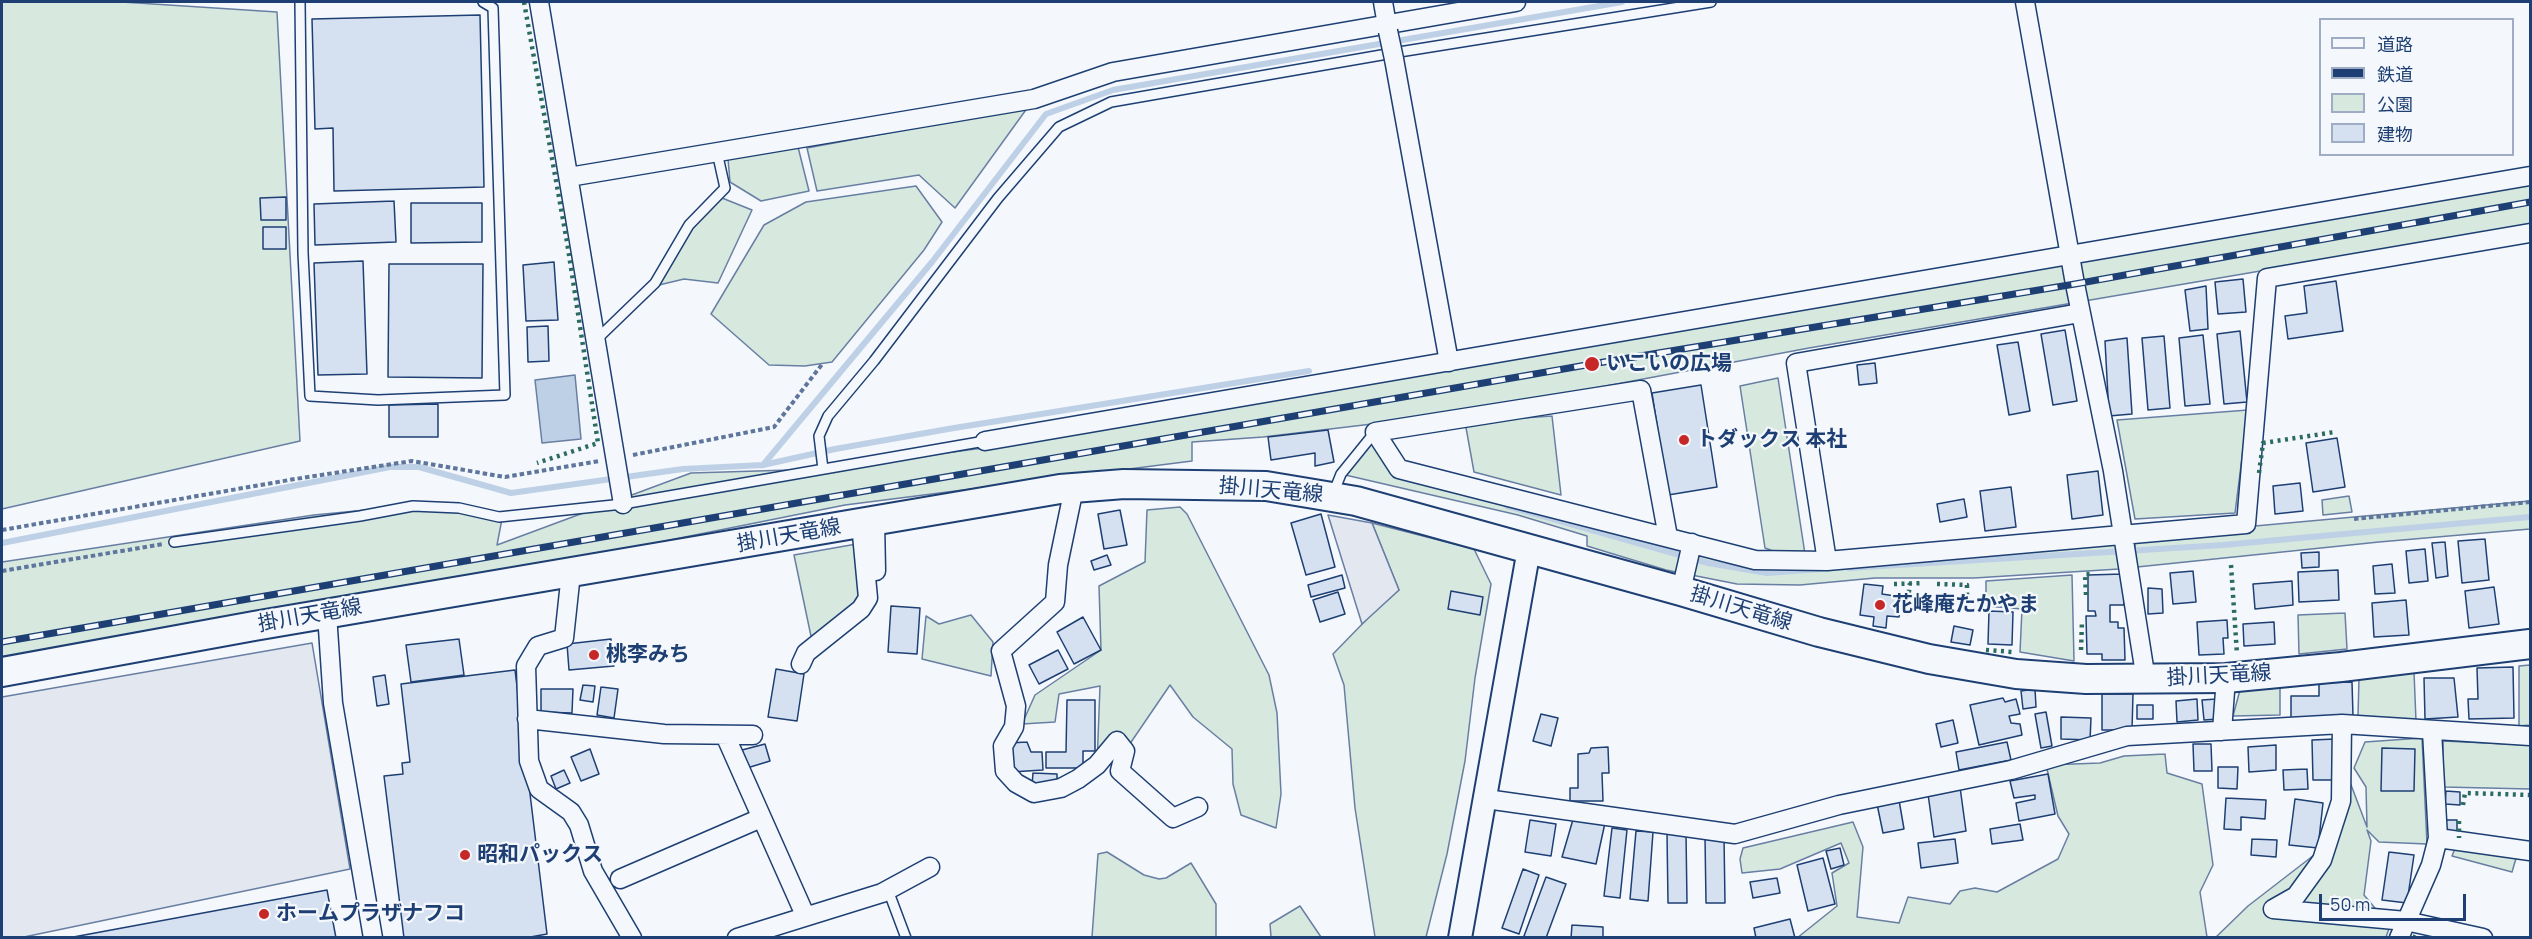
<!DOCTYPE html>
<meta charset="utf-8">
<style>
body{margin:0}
#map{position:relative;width:2532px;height:939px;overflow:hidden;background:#f4f7fb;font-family:Manrope,"Noto Sans JP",sans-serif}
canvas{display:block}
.frame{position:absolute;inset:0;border:3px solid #1d3f73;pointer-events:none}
.legend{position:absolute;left:2319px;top:18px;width:195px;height:138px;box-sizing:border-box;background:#f4f7fb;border:2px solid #9eadc5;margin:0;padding:8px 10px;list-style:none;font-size:18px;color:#1d3f73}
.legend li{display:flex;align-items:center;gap:12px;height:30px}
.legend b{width:30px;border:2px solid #9eadc5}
.scale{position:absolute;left:2319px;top:894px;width:147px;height:27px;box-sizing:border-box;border:3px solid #1d3f73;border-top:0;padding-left:8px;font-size:18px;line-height:21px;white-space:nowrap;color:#1d3f73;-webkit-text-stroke:4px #f4f7fb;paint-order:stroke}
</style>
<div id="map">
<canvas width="2532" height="939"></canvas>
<div class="frame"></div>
<ul class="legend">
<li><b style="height:8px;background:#f4f7fb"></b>道路</li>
<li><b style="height:8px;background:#1d3f73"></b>鉄道</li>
<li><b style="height:16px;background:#d7e8df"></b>公園</li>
<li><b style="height:16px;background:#d5e0f0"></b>建物</li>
</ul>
<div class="scale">50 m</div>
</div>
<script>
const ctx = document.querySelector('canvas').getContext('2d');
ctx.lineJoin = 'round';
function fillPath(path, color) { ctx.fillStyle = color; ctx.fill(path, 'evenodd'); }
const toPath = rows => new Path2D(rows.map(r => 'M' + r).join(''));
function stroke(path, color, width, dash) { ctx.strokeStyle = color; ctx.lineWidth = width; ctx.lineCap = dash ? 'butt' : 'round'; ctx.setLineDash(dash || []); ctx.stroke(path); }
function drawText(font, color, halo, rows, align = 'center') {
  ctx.font = font + ' Manrope,"Noto Sans JP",sans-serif'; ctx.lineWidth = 4.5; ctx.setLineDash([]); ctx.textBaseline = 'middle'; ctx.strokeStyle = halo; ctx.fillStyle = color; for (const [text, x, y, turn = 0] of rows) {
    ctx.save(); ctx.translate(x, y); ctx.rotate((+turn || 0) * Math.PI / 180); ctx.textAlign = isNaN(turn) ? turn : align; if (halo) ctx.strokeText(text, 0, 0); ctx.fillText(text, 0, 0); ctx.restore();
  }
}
const green = toPath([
 [2,2,122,2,277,12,300,441,2,509,2,2],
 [1028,107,955,208,919,175,817,191,807,148,1028,107],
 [798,147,809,191,761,201,730,182,728,159,798,147],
 [2530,182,2530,225,1809,348,1456,414,1263,437,1192,442,1192,461,845,505,585,557,2,660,2,562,314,515,418,505,502,519,497,545,691,473,823,469,991,447,2530,182],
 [916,186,942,222,924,250,832,362,805,366,769,365,711,314,764,225,806,202,916,186],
 [717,196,752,210,718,283,684,279,659,285,689,225,717,196],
 [1778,378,1805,554,1781,554,1765,548,1740,386,1778,378],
 [2248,410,2235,513,2135,519,2117,420,2248,410],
 [1552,416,1561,495,1474,472,1465,422,1552,416],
 [1377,431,1400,469,1741,558,2117,540,2119,569,1974,578,1875,578,1800,585,1737,584,1666,570,1587,546,1587,536,1518,515,1341,474,1377,431],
 [2349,496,2352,512,2323,515,2322,500,2349,496],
 [2530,501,2530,529,2379,542,2137,567,2134,537,2530,501],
 [1180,507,1187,514,1269,675,1277,713,1281,794,1276,828,1241,815,1233,784,1232,749,1193,717,1170,685,1125,751,1097,765,1100,686,1059,694,1055,722,1022,724,1035,695,1101,650,1099,586,1145,562,1147,510,1180,507],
 [1372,523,1474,549,1491,584,1475,678,1465,761,1447,854,1426,937,1375,937,1355,808,1344,685,1333,654,1370,616,1399,590,1372,523],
 [868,542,866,593,812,641,794,555,868,542],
 [2072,575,2074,661,2020,652,2022,609,1986,606,1986,581,2072,575],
 [2345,613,2347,649,2299,654,2298,615,2345,613],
 [971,615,993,642,991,676,922,659,926,616,939,624,971,615],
 [2530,665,2530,725,2519,726,2519,666,2530,665],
 [2414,672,2416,721,2358,716,2359,678,2414,672],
 [2280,688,2280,715,2233,716,2240,690,2280,688],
 [2422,738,2427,844,2379,842,2367,830,2371,841,2364,895,2390,926,2386,937,2215,938,2248,906,2327,845,2345,769,2367,827,2366,787,2354,768,2365,742,2422,738],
 [2443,741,2530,745,2530,789,2443,787,2443,741],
 [2165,754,2167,773,2202,784,2213,865,2200,892,2207,937,1797,938,1837,906,1832,873,1849,863,1841,843,1780,869,1742,873,1740,859,1743,848,1853,822,1863,847,1857,917,1899,923,1908,897,1950,904,1960,891,1975,888,1997,892,2058,859,2069,834,2058,816,2046,765,2100,763,2124,756,2165,754],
 [2456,846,2517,855,2512,872,2452,856,2456,846],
 [1107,852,1144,875,1159,879,1166,878,1191,863,1216,904,1216,937,1092,937,1098,854,1107,852],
 [1300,906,1321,937,1271,937,1270,924,1300,906]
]);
fillPath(green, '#d7e8df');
stroke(green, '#687fa3', 1.5);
const parking = toPath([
 [1328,515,1372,523,1399,590,1362,624,1328,515],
 [312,643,350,869,24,937,2,937,2,697,312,643]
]);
fillPath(parking, '#e3e8f0');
stroke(parking, '#687fa3', 1.5);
const water = toPath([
 [575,375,581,439,542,443,535,380,575,375]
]);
fillPath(water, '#bed0e5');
stroke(water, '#687fa3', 1.5);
stroke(toPath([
 [763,465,932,262,1046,114,1113,90,1622,2],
 [1507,506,1708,563,1767,573,1821,569],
 [2,543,390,467,419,467,511,493,683,469,763,465,835,449,954,428,1309,371],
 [1849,568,2223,545,2530,517]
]), '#bed0e5', 6);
const building = toPath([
 [480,15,484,187,334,191,333,128,315,129,312,19,480,15],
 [286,197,286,220,261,220,260,198,286,197],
 [394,201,396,242,315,245,314,204,394,201],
 [411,203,482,203,482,242,411,243,411,203],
 [263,227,286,227,286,249,263,249,263,227],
 [363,261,367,374,318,375,314,263,363,261],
 [554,262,558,320,526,321,523,265,554,262],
 [389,264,483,264,482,378,388,377,389,264],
 [2243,279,2246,312,2218,314,2215,282,2243,279],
 [2336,281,2343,331,2288,339,2285,316,2307,313,2304,286,2336,281],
 [2206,286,2208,329,2190,331,2185,290,2206,286],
 [548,326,549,361,528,362,527,327,548,326],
 [2065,330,2077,401,2053,405,2041,334,2065,330],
 [2240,331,2247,402,2224,404,2217,334,2240,331],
 [2203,335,2210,404,2185,406,2179,338,2203,335],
 [2164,336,2170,408,2148,410,2142,338,2164,336],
 [2127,338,2132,414,2109,416,2105,341,2127,338],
 [2018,342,2030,411,2009,415,1997,345,2018,342],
 [1875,363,1877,383,1859,385,1857,365,1875,363],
 [1701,385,1717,487,1668,495,1652,393,1701,385],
 [438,404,438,437,389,437,389,405,438,404],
 [1328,430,1334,462,1315,466,1315,453,1271,460,1268,437,1328,430],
 [2337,438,2345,487,2313,492,2306,443,2337,438],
 [2098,471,2103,515,2072,519,2067,475,2098,471],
 [2300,483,2303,511,2275,514,2273,486,2300,483],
 [2011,487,2016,527,1985,531,1980,491,2011,487],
 [1964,499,1967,517,1940,522,1937,504,1964,499],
 [1120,510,1127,545,1104,549,1098,514,1120,510],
 [1321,514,1335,567,1306,575,1291,523,1321,514],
 [2485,539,2489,580,2462,583,2458,541,2485,539],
 [2445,542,2448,576,2436,578,2432,543,2445,542],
 [2425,549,2428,581,2409,583,2406,551,2425,549],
 [2319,552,2319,567,2302,568,2301,553,2319,552],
 [1107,555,1111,565,1094,570,1091,561,1107,555],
 [2392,564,2395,593,2375,594,2373,566,2392,564],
 [2338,570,2339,600,2299,602,2298,572,2338,570],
 [2193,571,2196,602,2173,604,2170,573,2193,571],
 [2123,574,2124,605,2110,605,2110,622,2118,622,2118,628,2124,628,2125,660,2102,660,2102,654,2087,654,2086,616,2096,616,2095,611,2088,611,2088,575,2123,574],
 [1342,575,1345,588,1311,597,1308,585,1342,575],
 [2292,581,2293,605,2255,609,2253,584,2292,581],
 [1864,584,1883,586,1882,594,1902,597,1899,617,1887,616,1886,628,1873,626,1874,617,1860,615,1864,584],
 [2494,587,2499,624,2469,628,2465,591,2494,587],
 [2148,588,2162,589,2163,613,2148,614,2148,588],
 [1451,591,1483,597,1480,615,1448,609,1451,591],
 [1338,592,1345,614,1320,622,1313,600,1338,592],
 [2406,600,2409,635,2374,637,2372,603,2406,600],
 [891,606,920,608,917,654,888,652,891,606],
 [1989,611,2013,612,2012,645,1988,644,1989,611],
 [1083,617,1101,650,1074,664,1057,632,1083,617],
 [2227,620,2228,638,2223,638,2224,654,2199,655,2197,622,2227,620],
 [2274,622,2275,644,2244,646,2243,624,2274,622],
 [1954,626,1973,630,1970,645,1951,642,1954,626],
 [459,639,464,675,411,682,406,645,459,639],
 [611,639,614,666,569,670,567,644,611,639],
 [1058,650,1068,669,1039,684,1029,665,1058,650],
 [2513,667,2514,718,2469,719,2468,699,2478,699,2477,668,2513,667],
 [776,669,804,674,797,721,768,717,776,669],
 [515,670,547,934,525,938,404,938,384,776,403,774,402,763,410,762,401,684,515,670],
 [385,675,389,704,377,706,373,677,385,675],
 [2424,678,2454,678,2458,717,2425,719,2424,678],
 [2352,682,2353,716,2291,718,2291,696,2319,696,2319,683,2352,682],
 [583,685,595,686,593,702,580,700,583,685],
 [601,687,618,689,614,718,597,715,601,687],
 [541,689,573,689,572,713,541,712,541,689],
 [2035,689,2036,707,2023,709,2021,691,2035,689],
 [2102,694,2133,694,2132,730,2102,730,2102,694],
 [2003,698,2005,702,2016,699,2020,714,2009,716,2011,723,2020,724,2022,735,1979,745,1970,705,2003,698],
 [2197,699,2198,720,2177,722,2176,701,2197,699],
 [2217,699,2219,719,2204,720,2202,700,2217,699],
 [1067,700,1095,700,1095,751,1083,751,1083,768,1046,768,1046,752,1066,752,1067,700],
 [2137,705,2153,705,2153,719,2137,719,2137,705],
 [2046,712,2052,746,2041,748,2035,714,2046,712],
 [1541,714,1558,718,1551,746,1533,741,1541,714],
 [2061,717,2091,718,2090,740,2061,739,2061,717],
 [1953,720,1958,743,1941,747,1936,724,1953,720],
 [2335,739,2336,780,2313,780,2312,740,2335,739],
 [1027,742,1031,752,1042,752,1043,770,1011,772,1009,743,1027,742],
 [2007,742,2011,760,1959,770,1956,752,2007,742],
 [765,744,770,761,747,768,742,750,765,744],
 [2193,744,2211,744,2212,771,2194,771,2193,744],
 [2276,745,2276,770,2249,772,2248,747,2276,745],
 [1608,747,1609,773,1602,773,1603,801,1570,801,1570,788,1578,788,1578,754,1589,753,1591,748,1608,747],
 [2382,748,2415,749,2414,791,2381,791,2382,748],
 [590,749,599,774,581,781,571,757,590,749],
 [2218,767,2238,767,2237,789,2218,788,2218,767],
 [2307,769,2308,789,2284,790,2283,770,2307,769],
 [564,770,570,783,556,789,551,776,564,770],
 [1033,773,1057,774,1057,785,1032,785,1033,773],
 [2048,774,2055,814,2019,821,2016,803,2035,799,2035,795,2014,798,2010,781,2048,774],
 [1960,787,1966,831,1934,837,1928,794,1960,787],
 [2446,791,2460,792,2460,805,2445,804,2446,791],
 [2226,798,2266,800,2265,819,2241,817,2241,830,2224,829,2226,798],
 [2295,799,2323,803,2318,848,2289,845,2295,799],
 [1899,800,1904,829,1883,833,1877,804,1899,800],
 [1574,816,1605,823,1596,864,1562,857,1574,816],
 [1530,820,1556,824,1551,856,1525,852,1530,820],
 [2442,820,2457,820,2457,835,2442,835,2442,820],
 [2020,824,2023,840,1992,844,1990,829,2020,824],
 [1612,828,1627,830,1620,898,1604,896,1612,828],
 [1636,831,1653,832,1648,901,1630,899,1636,831],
 [1667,833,1686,833,1687,903,1668,903,1667,833],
 [1705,837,1724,837,1725,903,1706,903,1705,837],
 [1955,839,1958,863,1921,868,1918,843,1955,839],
 [2252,839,2277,840,2276,857,2251,855,2252,839],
 [1840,848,1844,865,1831,869,1826,851,1840,848],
 [2389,852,2414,855,2407,903,2382,900,2389,852],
 [1823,858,1835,904,1808,911,1797,865,1823,858],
 [1523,869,1539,875,1519,934,1502,928,1523,869],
 [1546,877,1566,884,1546,938,1528,938,1524,936,1546,877],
 [1777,878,1780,893,1753,898,1750,882,1777,878],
 [327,890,336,938,68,938,327,890],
 [1790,919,1795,938,1756,938,1754,928,1790,919],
 [1572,925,1603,927,1603,938,1571,938,1572,925]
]);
fillPath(building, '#d5e0f0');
stroke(building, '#1d3f73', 1.5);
const service = toPath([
 [300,2,303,253,310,396,378,400,505,395,493,8,483,2],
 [596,340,655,283,689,225,725,188,717,152],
 [823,469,819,436,828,416,874,361,998,198,1059,127,1111,102,1393,53,1711,2],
 [1333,494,1341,474,1375,432],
 [174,542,360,516,413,506,459,508,499,517,623,504,985,441],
 [888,890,906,938]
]);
const minor = toPath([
 [539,2,623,504],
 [1383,2,1388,31],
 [2025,2,2075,284,2113,471,2146,680],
 [1394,59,1449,362],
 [569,177,1034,99,1113,72,1516,2],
 [985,441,2530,176],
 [1074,488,1058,565,1055,602,1001,651,1016,706,1014,727,1003,746,1005,771,1016,783,1034,793,1061,788,1078,779,1097,765,1117,741,1125,751,1120,771,1173,818,1198,807],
 [875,521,876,571],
 [1668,537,1641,390,1375,432,1399,469,1755,560,1827,561,2246,524,2267,278,2530,233],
 [1827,561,1796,363,2080,313],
 [571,573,564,638,538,646,526,666,529,761,539,789,571,812,579,825,593,871,632,938],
 [1681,591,1692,543],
 [327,614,333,703,373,938],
 [801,664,806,653,861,609,868,598,861,524],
 [527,719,664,734,753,735],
 [2222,731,2226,678],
 [725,735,805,915],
 [1486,799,1735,834,1839,805,2011,770,2127,736,2342,724,2530,736],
 [2438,838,2530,851],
 [620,879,761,818],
 [2273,909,2406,921,2483,938],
 [2273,909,2296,896,2322,860,2341,801,2342,724],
 [737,938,882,893,930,867],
 [2399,938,2431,865,2438,838,2432,731]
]);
const tertiary = toPath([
 [1460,938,1529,549]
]);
const primary = toPath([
 [2,672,254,626,1060,489,1124,484,1266,486,1356,501,1681,591,1819,632,1929,659,2016,674,2086,679,2226,678,2341,667,2530,644]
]);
stroke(service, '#1d3f73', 12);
stroke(minor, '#1d3f73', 21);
stroke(tertiary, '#1d3f73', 26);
stroke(primary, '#1d3f73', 32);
stroke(toPath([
 [633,455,774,427,823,363],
 [2354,519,2530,502],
 [2,530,295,479,412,461,505,477,599,461],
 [2,571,163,544]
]), '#5e769c', 4, [4.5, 3]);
stroke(service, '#f4f7fb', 9);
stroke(minor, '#f4f7fb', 18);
stroke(tertiary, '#f4f7fb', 22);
stroke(primary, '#f4f7fb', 28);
const rail = toPath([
 [2,642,1592,364,2075,284,2530,202]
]);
stroke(rail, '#1d3f73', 7);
stroke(rail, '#f4f7fb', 4.5, [14]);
const minorBridge = toPath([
 [1388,31,1394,59]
]);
stroke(minorBridge, '#1d3f73', 21, []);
stroke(minorBridge, '#f4f7fb', 18);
stroke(toPath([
 [524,2,567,242,598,443,537,463],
 [2259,473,2263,443,2335,432],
 [2231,565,2237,654],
 [1894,584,1924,583],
 [1937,584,1967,585,1967,603],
 [2086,595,2085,574,2093,574],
 [1906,615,1910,583],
 [1986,650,2013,652],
 [2081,650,2082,621],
 [2463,805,2465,793,2530,795],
 [2459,821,2459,838],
 [2414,938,2417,933]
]), '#2c6c60', 4.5, [3, 4.5]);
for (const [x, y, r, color] of [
 [1592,364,8,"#c62828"],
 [1684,440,6,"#c62828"],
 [1880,605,6,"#c62828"],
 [594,655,6,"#c62828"],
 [465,855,6,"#c62828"],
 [264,914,6,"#c62828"]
]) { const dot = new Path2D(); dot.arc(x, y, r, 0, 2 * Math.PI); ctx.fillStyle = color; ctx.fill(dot); stroke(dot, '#f4f7fb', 2); }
drawText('bold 21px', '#1d3f73', '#f4f7fb', [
 ["いこいの広場",1606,364],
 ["トダックス 本社",1696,440],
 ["花峰庵たかやま",1892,605],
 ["桃李みち",606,655],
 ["昭和パックス",477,855],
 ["ホームプラザナフコ",276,914]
], 'left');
drawText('21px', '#1d3f73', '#f4f7fb', [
 ["掛川天竜線",1271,491,5],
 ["掛川天竜線",789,536,-10],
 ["掛川天竜線",1741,609,17],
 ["掛川天竜線",310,616,-10],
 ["掛川天竜線",2219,676,-3]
]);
</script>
